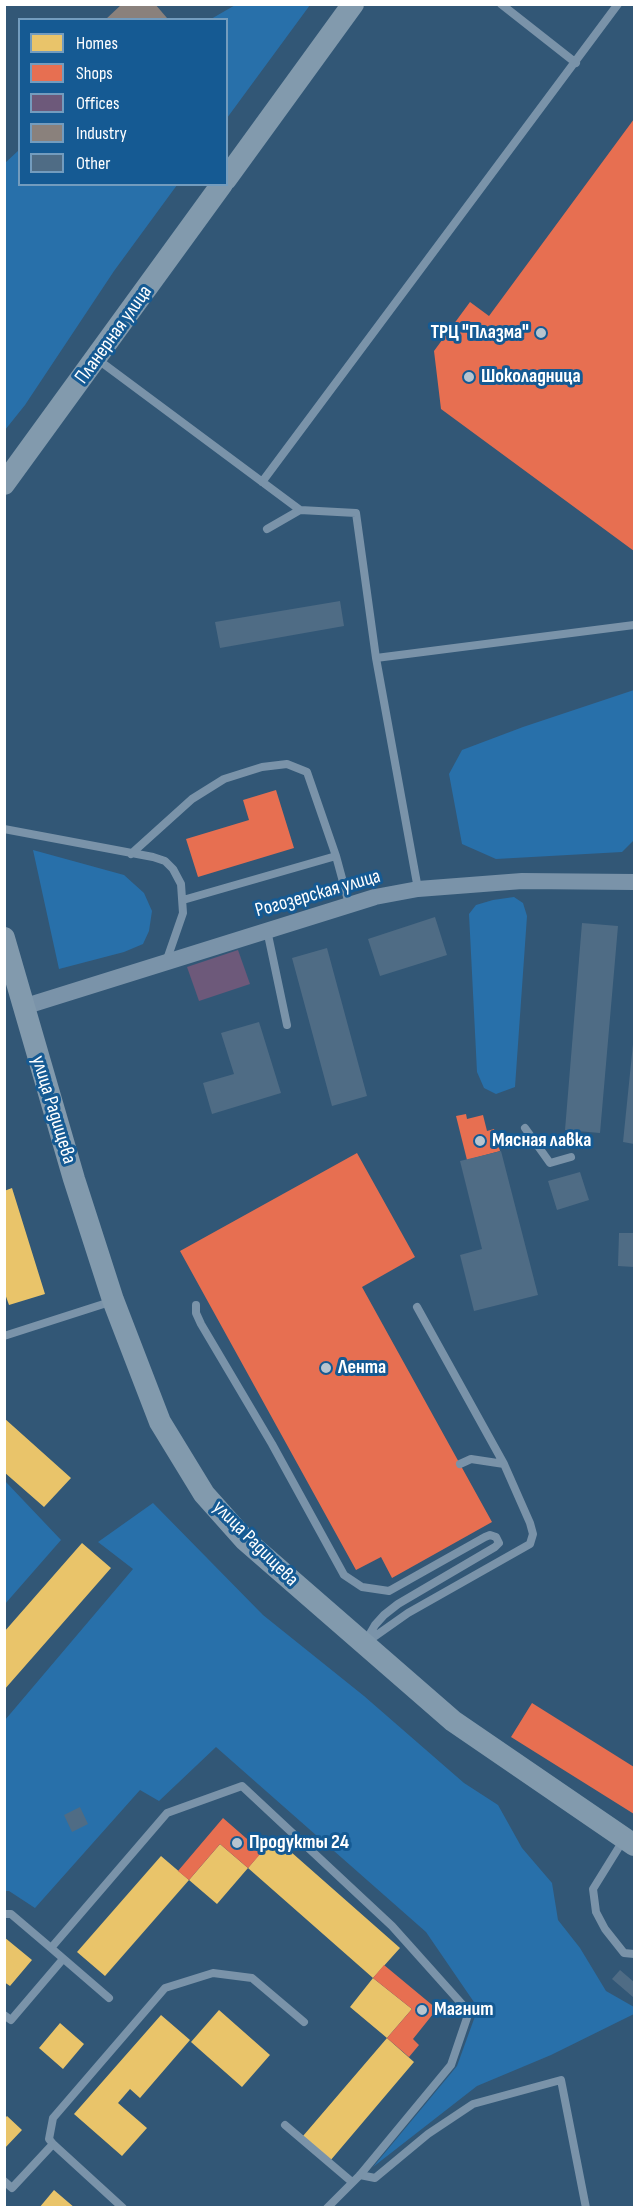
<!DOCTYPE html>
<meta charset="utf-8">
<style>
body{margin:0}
#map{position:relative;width:639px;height:2212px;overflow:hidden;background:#325776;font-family:"Sofia Sans Condensed",sans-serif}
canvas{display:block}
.frame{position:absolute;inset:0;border:6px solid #fff;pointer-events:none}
.legend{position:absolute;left:18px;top:18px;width:210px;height:168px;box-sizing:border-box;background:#155a93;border:2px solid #739cbe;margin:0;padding:8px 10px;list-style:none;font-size:18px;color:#fff}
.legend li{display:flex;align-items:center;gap:12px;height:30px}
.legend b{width:30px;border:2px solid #739cbe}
</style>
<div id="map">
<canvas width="639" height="2212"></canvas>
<div class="frame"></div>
<ul class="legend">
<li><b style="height:16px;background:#e9c46a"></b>Homes</li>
<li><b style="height:16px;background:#e76f51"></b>Shops</li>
<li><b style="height:16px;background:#6d597a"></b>Offices</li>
<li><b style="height:16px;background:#8a817c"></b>Industry</li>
<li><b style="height:16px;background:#4f6c85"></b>Other</li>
</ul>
</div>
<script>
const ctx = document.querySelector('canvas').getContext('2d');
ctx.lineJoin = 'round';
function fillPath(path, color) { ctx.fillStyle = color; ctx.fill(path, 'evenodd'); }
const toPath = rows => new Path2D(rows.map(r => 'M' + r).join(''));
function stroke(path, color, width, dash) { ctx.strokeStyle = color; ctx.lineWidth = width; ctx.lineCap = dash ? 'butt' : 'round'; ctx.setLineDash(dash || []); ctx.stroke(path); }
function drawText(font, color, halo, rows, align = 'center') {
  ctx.font = font + ' "Sofia Sans Condensed",sans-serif'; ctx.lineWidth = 6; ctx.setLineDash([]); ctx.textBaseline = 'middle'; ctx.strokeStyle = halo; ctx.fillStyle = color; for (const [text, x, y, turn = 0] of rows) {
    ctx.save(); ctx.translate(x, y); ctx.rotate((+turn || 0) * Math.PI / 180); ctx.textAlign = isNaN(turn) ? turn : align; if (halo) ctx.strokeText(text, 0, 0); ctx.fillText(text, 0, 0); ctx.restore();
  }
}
fillPath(toPath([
 [237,4,310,5,227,118,226,20,211,19],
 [19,150,20,184,177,185,114,271,25,405,5,430,5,163],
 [634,690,634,840,622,852,496,859,462,844,449,774,462,750,523,727],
 [33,850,124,875,144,893,152,911,149,931,143,944,124,952,59,969],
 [514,897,523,903,527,916,515,1087,496,1094,484,1088,477,1072,469,914,476,905,493,900],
 [5,1481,61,1540,5,1604],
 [153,1503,263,1615,364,1696,464,1783,498,1805,522,1848,552,1883,558,1920,580,1948,606,1991,634,2007,634,2014,551,2055,477,2086,373,2167,457,2066,478,2008,426,1932,216,1747,159,1801,140,1790,35,1908,9,1891,5,1891,5,1720,133,1569,98,1542]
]), '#2870aa');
fillPath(toPath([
 [12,1188,45,1294,9,1305,4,1291,4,1191],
 [4,1418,71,1478,44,1507,4,1472],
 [82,1543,111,1568,4,1690,4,1632],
 [274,1837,400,1948,373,1978,248,1868],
 [220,1844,248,1868,217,1904,189,1880],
 [161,1856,189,1880,105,1976,77,1952],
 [4,1937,32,1960,10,1986,4,1982],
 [373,1978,412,2009,387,2038,350,2007],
 [219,2010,270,2055,242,2087,191,2042],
 [161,2015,190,2040,140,2098,130,2089,118,2103,147,2128,122,2156,74,2114],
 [60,2023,84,2044,63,2069,39,2048],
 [387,2038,414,2062,330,2161,303,2136],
 [7,2116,22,2130,4,2149,4,2119],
 [54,2190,75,2208,39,2208]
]), '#e9c46a');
fillPath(toPath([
 [634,119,634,551,441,409,434,351,470,302,489,316],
 [276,790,294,848,198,877,186,839,249,820,243,800],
 [466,1114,467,1119,483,1115,487,1131,494,1129,500,1151,467,1160,456,1116],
 [357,1153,415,1257,362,1287,492,1522,392,1578,381,1557,356,1570,180,1251],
 [532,1703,634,1767,634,1814,511,1737],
 [223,1818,262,1852,248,1868,220,1844,189,1880,178,1871],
 [384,1965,437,2009,413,2039,419,2045,409,2057,387,2038,412,2009,373,1978]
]), '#e76f51');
fillPath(toPath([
 [238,950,250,984,199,1001,187,967]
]), '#6d597a');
fillPath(toPath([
 [122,4,155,4,167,18,165,20,105,20]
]), '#8a817c');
fillPath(toPath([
 [340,601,344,626,220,648,215,622],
 [435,917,447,955,380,976,368,939],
 [582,923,618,926,600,1133,565,1130],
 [327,948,367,1096,332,1106,292,958],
 [259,1022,281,1093,212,1114,203,1083,234,1074,221,1033],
 [633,1044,634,1044,634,1144,623,1142],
 [501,1151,538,1295,474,1311,460,1255,482,1249,460,1161],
 [580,1172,589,1200,557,1210,548,1181],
 [619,1233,634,1233,634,1267,618,1266],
 [80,1807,88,1824,72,1832,64,1815],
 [620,1970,634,1982,633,1997,612,1979]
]), '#4f6c85');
stroke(toPath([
 [501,4,576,63],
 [97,359,300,510,356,513,376,658,418,889],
 [262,482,618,4],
 [267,529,300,510],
 [376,658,634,625],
 [4,829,153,857,165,861,173,869,181,884,183,913,166,962],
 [131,854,192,799,224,779,262,767,287,764,307,772,336,856,183,900],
 [336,856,349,904],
 [267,930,287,1025],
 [525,1128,550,1163,571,1157],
 [196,1305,196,1313,201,1324,272,1444,344,1575,362,1587,389,1591,485,1537,490,1535,496,1537,499,1543,495,1547,398,1604,384,1615,375,1625,364,1644,408,1613,530,1544,533,1534,530,1523,504,1464,471,1459,460,1464],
 [417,1307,504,1464],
 [4,1336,113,1301],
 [624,1839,593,1889,596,1912,605,1929,624,1953,634,1954],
 [4,1914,11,1914,51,1948,167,1813,242,1786,392,1926,469,2012,451,2065,360,2175,327,2208],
 [51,1948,109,1998],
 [4,2015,11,2020,63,1959],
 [285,2125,352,2182],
 [53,2144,123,2208],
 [360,2175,375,2178,428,2134,473,2104,561,2080,586,2208],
 [4,2181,12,2188,53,2144,49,2139,53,2118,165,1988,213,1973,252,1978,304,2022]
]), '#7a93a9', 8);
stroke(toPath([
 [23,1007,375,897,418,889,522,881,634,882]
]), '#7a93a9', 16);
stroke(toPath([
 [226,179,353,4],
 [4,484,222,184],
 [4,938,74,1179,113,1300,160,1422,204,1494,245,1540,453,1721,634,1845]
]), '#829aad', 22);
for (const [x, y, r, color] of [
 [541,333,6,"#b7c4cf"],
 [469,377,6,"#b7c4cf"],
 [480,1141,6,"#b7c4cf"],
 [326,1368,6,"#b7c4cf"],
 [237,1843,6,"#b7c4cf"],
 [422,2010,6,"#b7c4cf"]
]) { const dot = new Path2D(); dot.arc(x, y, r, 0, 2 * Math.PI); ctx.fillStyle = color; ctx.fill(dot); stroke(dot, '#155a93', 2); }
drawText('bold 20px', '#fff', '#155a93', [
 ["ТРЦ \"Плазма\"",529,333,"right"],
 ["Шоколадница",481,377],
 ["Мясная лавка",492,1141],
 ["Лента",338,1368],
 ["Продукты 24",249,1843],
 ["Магнит",434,2010]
], 'left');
drawText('20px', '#fff', '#155a93', [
 ["Планерная улица",114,335,-54],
 ["Рогозерская улица",318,894,-16],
 ["улица Радищева",53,1110,73],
 ["улица Радищева",255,1544,45]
]);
</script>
